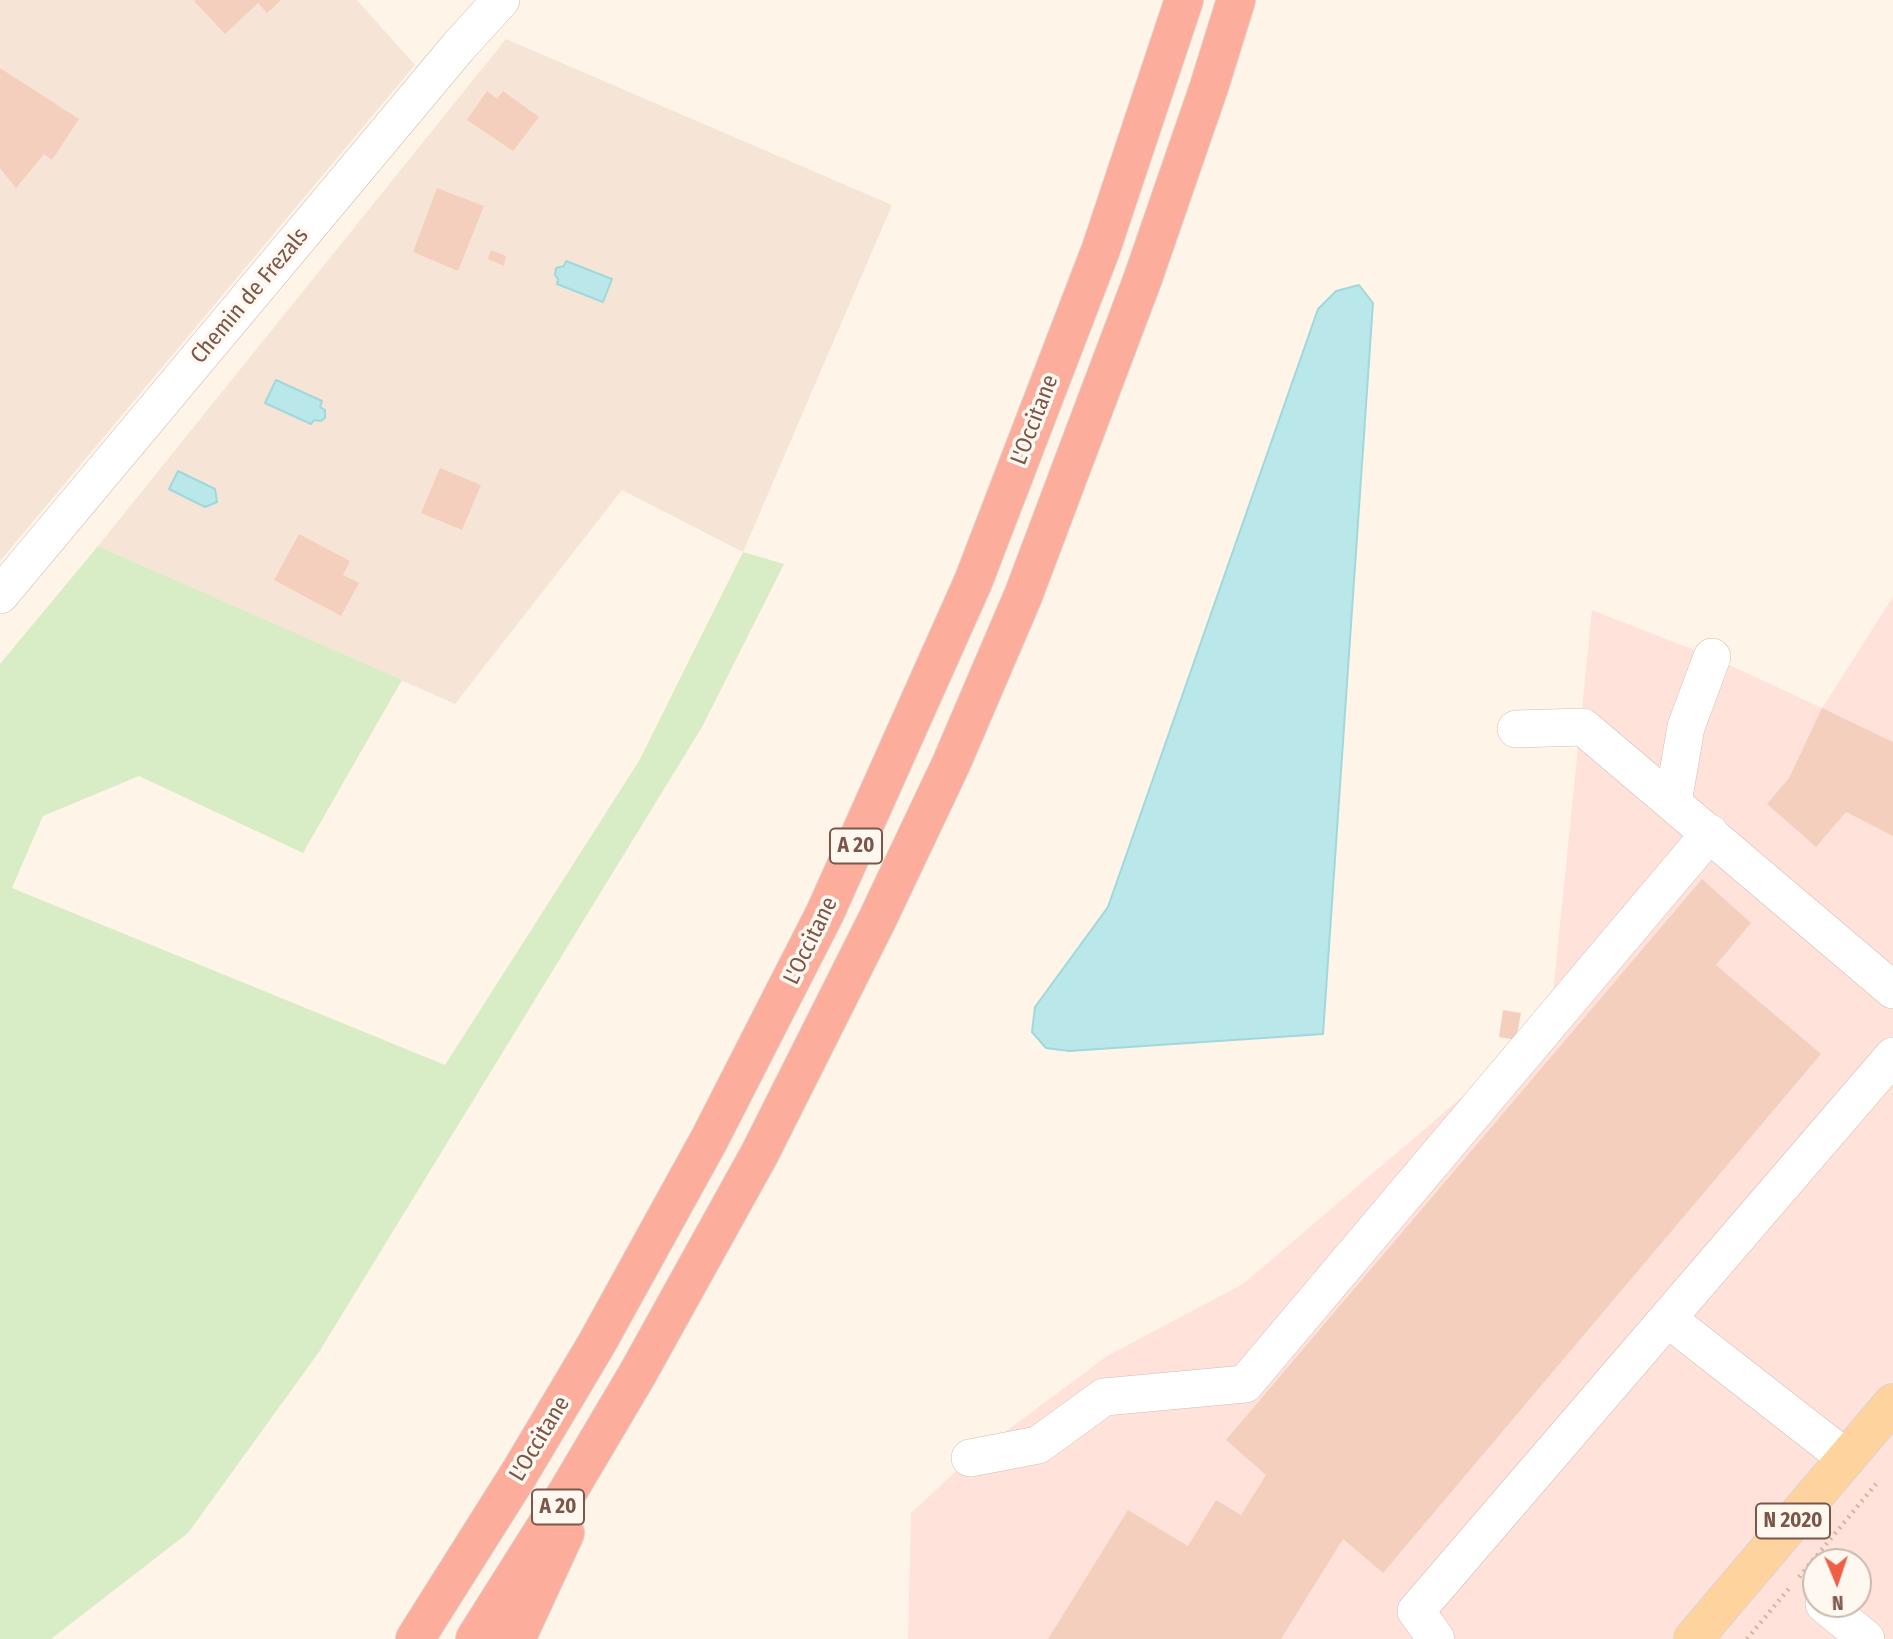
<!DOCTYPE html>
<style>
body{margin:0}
#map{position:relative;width:1893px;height:1639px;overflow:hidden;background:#fef4e8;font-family:"Fira Sans Condensed",sans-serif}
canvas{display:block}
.north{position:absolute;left:1802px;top:1548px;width:70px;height:70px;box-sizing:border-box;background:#fff8f0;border:2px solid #cab8ad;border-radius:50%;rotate:178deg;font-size:19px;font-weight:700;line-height:28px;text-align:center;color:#7b5749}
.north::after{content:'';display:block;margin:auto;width:24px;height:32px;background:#ef5e46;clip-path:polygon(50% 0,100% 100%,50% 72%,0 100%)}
</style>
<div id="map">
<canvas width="1893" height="1639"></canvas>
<div class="north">N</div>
</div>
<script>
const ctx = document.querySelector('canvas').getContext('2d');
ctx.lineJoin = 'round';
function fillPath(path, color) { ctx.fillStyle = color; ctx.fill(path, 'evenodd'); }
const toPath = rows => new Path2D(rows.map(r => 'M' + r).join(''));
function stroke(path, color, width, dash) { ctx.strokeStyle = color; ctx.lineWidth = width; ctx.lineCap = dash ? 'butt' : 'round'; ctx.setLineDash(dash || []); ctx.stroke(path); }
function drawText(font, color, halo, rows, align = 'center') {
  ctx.font = font + ' "Fira Sans Condensed",sans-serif'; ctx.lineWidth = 7; ctx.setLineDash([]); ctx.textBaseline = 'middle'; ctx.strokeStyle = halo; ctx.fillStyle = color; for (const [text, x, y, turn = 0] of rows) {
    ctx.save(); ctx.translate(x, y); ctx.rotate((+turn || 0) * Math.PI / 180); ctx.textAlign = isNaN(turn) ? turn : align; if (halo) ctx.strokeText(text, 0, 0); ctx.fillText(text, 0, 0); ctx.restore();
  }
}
fillPath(toPath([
 [0,0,357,0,415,65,0,561],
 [506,39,892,205,743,552,622,490,455,704,98,546]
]), '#f6e5d6');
fillPath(toPath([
 [1893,597,1893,1639,908,1639,911,1513,970,1458,1107,1356,1243,1284,1550,1022,1592,610,1712,657,1822,708],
 [1816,1562,1858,1562,1858,1604,1816,1604]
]), '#ffe3db');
fillPath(toPath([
 [98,546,402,680,303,853,139,776,43,816,12,888,445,1065,639,761,743,552,784,564,702,727,319,1352,188,1533,51,1639,0,1639,0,664]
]), '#d8edc5');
const water = toPath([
 [566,261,612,279,603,302,557,284,558,279,555,275,556,268,564,266,566,261],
 [1359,285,1373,303,1323,1034,1069,1051,1046,1048,1032,1032,1035,1007,1108,907,1318,309,1336,291,1359,285],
 [276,380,322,401,320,407,325,410,325,418,321,421,314,420,311,424,265,403,276,380],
 [178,471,215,489,217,502,205,507,169,489,178,471]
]);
fillPath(water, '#bae7ea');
stroke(water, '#a0d8dc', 2);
fillPath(toPath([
 [196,0,281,0,267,13,258,3,225,34,194,1],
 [0,68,79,119,52,160,44,154,16,188,0,168],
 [487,91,497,99,503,91,539,117,513,151,467,120],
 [437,188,484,206,458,271,413,252],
 [491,250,506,256,504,266,488,259],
 [440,468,481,485,462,530,421,513],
 [299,534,350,561,343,575,359,583,341,616,274,580],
 [1822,708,1893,742,1893,836,1846,812,1816,847,1767,804,1789,778],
 [1702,879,1751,923,1716,965,1821,1054,1383,1573,1343,1539,1281,1639,1048,1639,1128,1510,1188,1546,1216,1500,1241,1515,1266,1475,1226,1440],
 [1503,1010,1521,1013,1516,1040,1499,1037]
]), '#f5cfbe');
const minor = toPath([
 [0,595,459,46,501,0],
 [1516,729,1583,727,1893,990],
 [1673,802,1686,727,1712,657],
 [1668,1319,1846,1458],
 [970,1458,1038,1445,1104,1397,1245,1384,1710,833],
 [1824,1604,1866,1639],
 [1436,1639,1416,1611,1893,1056]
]);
const major = toPath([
 [1693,1639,1893,1403]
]);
const highway = toPath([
 [415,1639,519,1474,597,1343,709,1140,825,913,973,582,1101,249,1184,0],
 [475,1639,567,1493,638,1373,760,1153,877,920,951,764,1023,596,1143,278,1209,87,1236,0],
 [516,1639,565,1533]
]);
stroke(minor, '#d4bcaf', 38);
stroke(major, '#ddd3d0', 40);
stroke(highway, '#ddd3d0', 40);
stroke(toPath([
 [1799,1577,1876,1484],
 [1747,1639,1791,1586]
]), '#dbb2a0', 4.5, [2, 5]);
stroke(minor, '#fff', 37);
stroke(major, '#ffd39e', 38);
stroke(highway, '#fcad9b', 38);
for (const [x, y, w] of [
 [856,846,52],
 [558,1507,52],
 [1793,1521,74]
]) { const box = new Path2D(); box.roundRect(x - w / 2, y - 17.5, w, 35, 5); ctx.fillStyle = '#fff8f0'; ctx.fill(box); stroke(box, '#7b5749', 2); }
drawText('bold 21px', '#7b5749', null, [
 ["A 20",856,846],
 ["A 20",558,1507],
 ["N 2020",1793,1521]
]);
drawText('23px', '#7b5749', '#fff8f0', [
 ["Chemin de Frezals",250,296,-50],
 ["L'Occitane",1035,420,-69],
 ["L'Occitane",811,941,-64],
 ["L'Occitane",540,1439,-59]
]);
</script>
